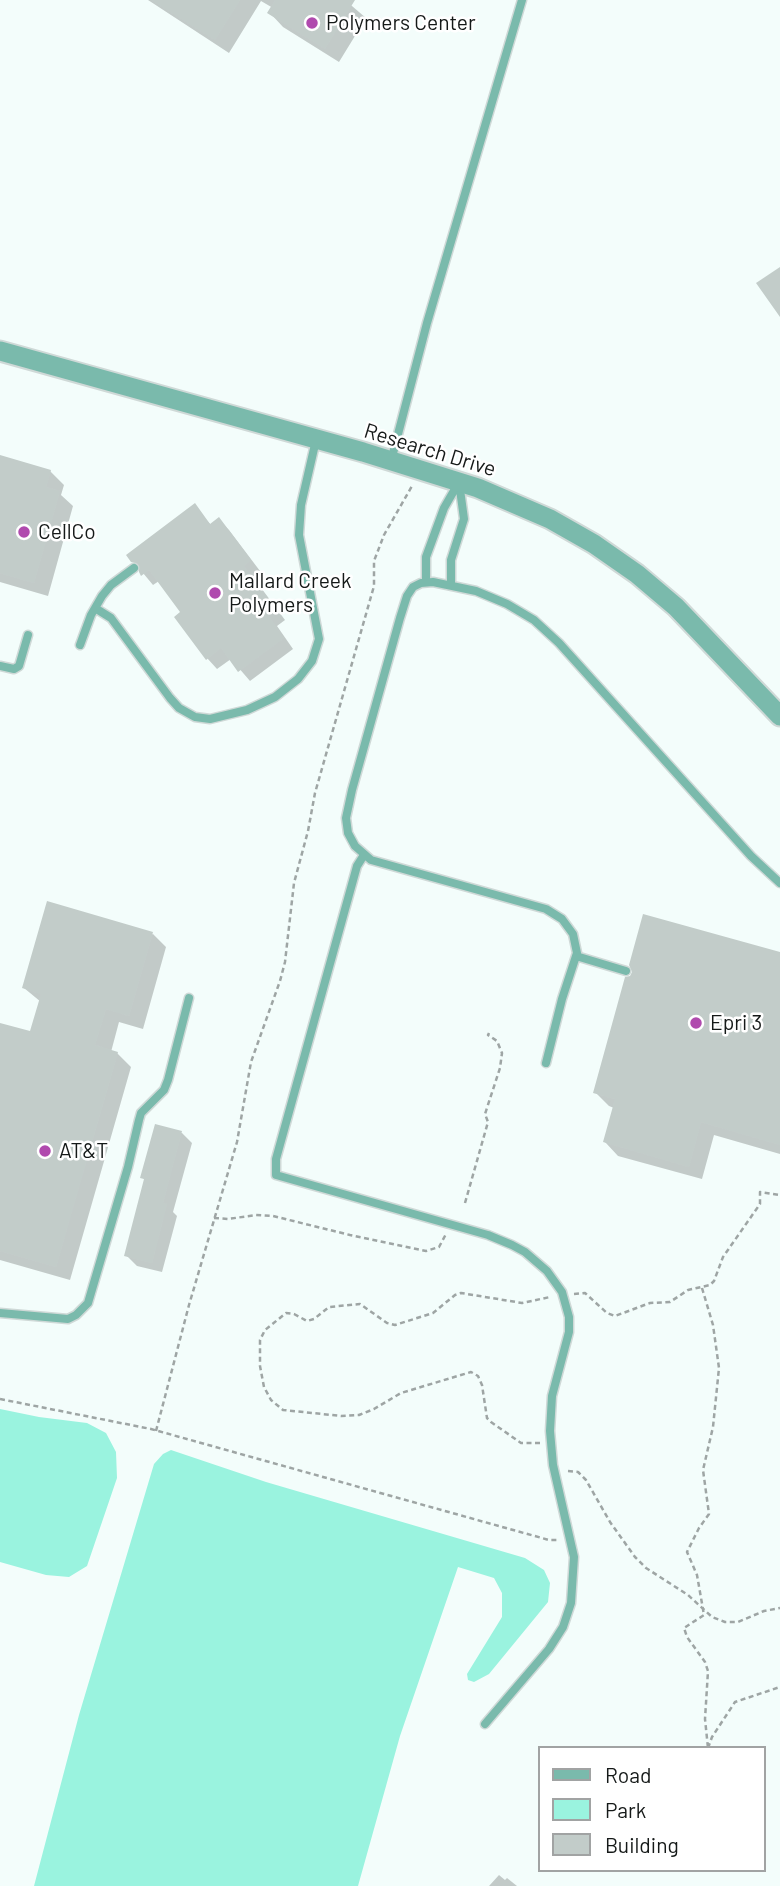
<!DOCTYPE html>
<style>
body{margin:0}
#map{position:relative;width:780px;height:1886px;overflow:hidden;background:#f3fdfb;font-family:Barlow,sans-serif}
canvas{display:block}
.legend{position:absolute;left:538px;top:1746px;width:228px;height:126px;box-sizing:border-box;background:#fff;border:2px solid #a1a3a3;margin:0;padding:9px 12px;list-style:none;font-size:21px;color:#151918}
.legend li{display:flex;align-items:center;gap:14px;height:35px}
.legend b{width:35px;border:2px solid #a1a3a3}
</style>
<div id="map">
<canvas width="780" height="1886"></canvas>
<ul class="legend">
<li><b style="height:9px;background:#7abaac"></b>Road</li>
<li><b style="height:19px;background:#9af3df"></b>Park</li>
<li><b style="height:19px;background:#c2ccc9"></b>Building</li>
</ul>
</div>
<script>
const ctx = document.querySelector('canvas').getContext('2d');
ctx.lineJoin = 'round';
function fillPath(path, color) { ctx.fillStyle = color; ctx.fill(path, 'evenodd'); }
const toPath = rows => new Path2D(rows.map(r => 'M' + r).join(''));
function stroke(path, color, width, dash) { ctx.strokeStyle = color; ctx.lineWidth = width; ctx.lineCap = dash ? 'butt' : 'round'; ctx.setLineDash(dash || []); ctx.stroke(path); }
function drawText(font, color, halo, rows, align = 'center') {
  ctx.font = font + ' Barlow,sans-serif'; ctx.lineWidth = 5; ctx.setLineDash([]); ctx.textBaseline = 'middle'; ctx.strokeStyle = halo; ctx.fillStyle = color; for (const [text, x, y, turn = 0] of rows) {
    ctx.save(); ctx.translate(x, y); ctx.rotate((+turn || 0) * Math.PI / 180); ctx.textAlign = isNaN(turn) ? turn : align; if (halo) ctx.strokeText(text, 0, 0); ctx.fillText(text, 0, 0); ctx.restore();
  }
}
fillPath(toPath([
 [0,1409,39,1417,87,1423,106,1433,116,1452,117,1478,87,1566,69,1577,46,1575,0,1562],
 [171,1450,266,1482,525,1558,544,1570,550,1583,548,1602,489,1674,474,1682,468,1680,467,1674,502,1617,502,1593,494,1578,458,1567,400,1736,358,1886,34,1886,79,1715,154,1464,163,1454]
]), '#9af3df');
fillPath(toPath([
 [148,0,345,0,366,18,339,62,283,27,270,13,273,8,261,1,229,53],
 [0,457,50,471,64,485,61,495,73,506,48,596,0,582],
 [194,506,211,525,218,519,229,530,260,571,253,577,285,620,277,626,293,649,250,681,231,659,217,669,207,658,183,612,159,581,153,585,133,561],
 [153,934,166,947,143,1029,119,1022,111,1052,117,1053,131,1067,70,1280,0,1260,0,1024,32,1034,41,1002,24,988],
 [780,954,780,1154,714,1135,702,1179,618,1156,605,1142,614,1108,609,1106,595,1092],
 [156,1126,182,1133,192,1143,173,1212,177,1216,162,1272,137,1266,126,1255,146,1181,142,1177],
 [499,1875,505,1880,507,1878,517,1886,489,1886]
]), '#0003');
fillPath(toPath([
 [151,0,240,0,215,40],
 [275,0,355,0,325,49,267,13],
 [780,267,780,317,756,283],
 [0,455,51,470,46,487,60,491,34,583,0,573],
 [195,503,210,524,219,517,251,560,244,566,276,609,268,615,284,638,238,672,221,648,206,660,174,617,180,612,149,570,141,576,139,572,139,564,131,562,126,555],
 [47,901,153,932,129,1016,106,1009,95,1045,118,1052,56,1267,0,1251,0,1023,30,1031,41,994,22,988],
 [643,914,780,952,780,1145,701,1122,689,1167,603,1142,615,1099,593,1093,625,977,630,976,632,972,629,965],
 [155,1124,182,1131,163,1203,167,1204,152,1263,124,1256,144,1179,140,1178]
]), '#c2ccc9');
const service = toPath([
 [391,461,427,323,522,0],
 [426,582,426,557,444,508,459,482,464,519,451,560,451,585],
 [95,608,111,618,170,698,179,708,195,717,210,719,247,710,275,697,298,679,312,661,319,639,299,535,301,505,316,440],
 [80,645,91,615,102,596,111,585,134,568],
 [0,666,14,669,19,666,28,635],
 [364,855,357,866,276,1159,276,1175,488,1235,512,1245,525,1252,547,1271,562,1292,569,1317,569,1332,552,1396,550,1431,553,1465,574,1557,571,1603,563,1627,549,1649,485,1724],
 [576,956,626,971],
 [546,1063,562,999,577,953,573,934,562,919,546,909,371,860,355,846,348,833,346,818,352,790,400,618,407,596,413,587,421,583,433,582,476,591,507,604,534,620,559,643,751,856,780,883],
 [0,1313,68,1319,76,1315,88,1303,128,1167,139,1120,141,1113,164,1090,168,1080,189,998]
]);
const tertiary = toPath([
 [0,351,363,452,478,488,550,519,594,544,637,574,676,607,780,716]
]);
stroke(service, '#cfd9d7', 11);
stroke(tertiary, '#cfd9d7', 23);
stroke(toPath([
 [465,1203,488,1122,485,1114,500,1068,502,1053,497,1041,488,1035,489,1033],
 [214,1218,228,1219,256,1215,273,1216,350,1235,426,1251,439,1247,446,1234],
 [702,1288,713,1325,719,1368,713,1427,703,1470,709,1514,699,1528,687,1552,697,1575,704,1615,684,1628,687,1637,705,1662,708,1671,705,1719,708,1748],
 [574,1294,585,1293,607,1313,615,1316,650,1303,670,1302,688,1290,710,1285,714,1281,723,1257,760,1204,760,1192,780,1195],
 [0,1399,151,1429,549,1540,559,1540],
 [156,1431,189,1305,237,1142,251,1062,280,981,285,962,294,883,308,831,315,793,374,586,374,561,384,535,412,486],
 [540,1443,521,1443,491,1422,487,1418,482,1385,478,1376,471,1372,401,1393,374,1409,359,1415,341,1416,283,1410,271,1400,264,1387,260,1366,260,1340,265,1330,286,1313,294,1314,307,1321,314,1319,329,1307,360,1304,387,1323,395,1325,433,1313,455,1295,461,1293,522,1303,550,1297],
 [568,1471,578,1472,586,1480,610,1522,635,1557,646,1568,688,1595,712,1617,725,1622,738,1622,764,1611,780,1608],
 [708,1748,712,1737,735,1702,780,1687]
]), '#9ea5a4', 2.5, [5, 3.5]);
stroke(service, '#7abaac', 8);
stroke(tertiary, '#7abaac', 19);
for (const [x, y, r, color] of [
 [312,23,7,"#b04aae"],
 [24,532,7,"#b04aae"],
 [215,593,7,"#b04aae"],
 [696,1023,7,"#b04aae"],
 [45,1151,7,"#b04aae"]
]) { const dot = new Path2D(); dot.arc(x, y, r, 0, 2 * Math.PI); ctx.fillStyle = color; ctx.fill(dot); stroke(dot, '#fff', 2.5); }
drawText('21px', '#151918', '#fff', [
 ["Polymers Center",326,23],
 ["CellCo",38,532],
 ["Mallard Creek",229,581],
 ["Polymers",229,605],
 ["Epri 3",710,1023],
 ["AT&T",59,1151]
], 'left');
drawText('21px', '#151918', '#fff', [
 ["Research Drive",430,450,17]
]);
</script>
